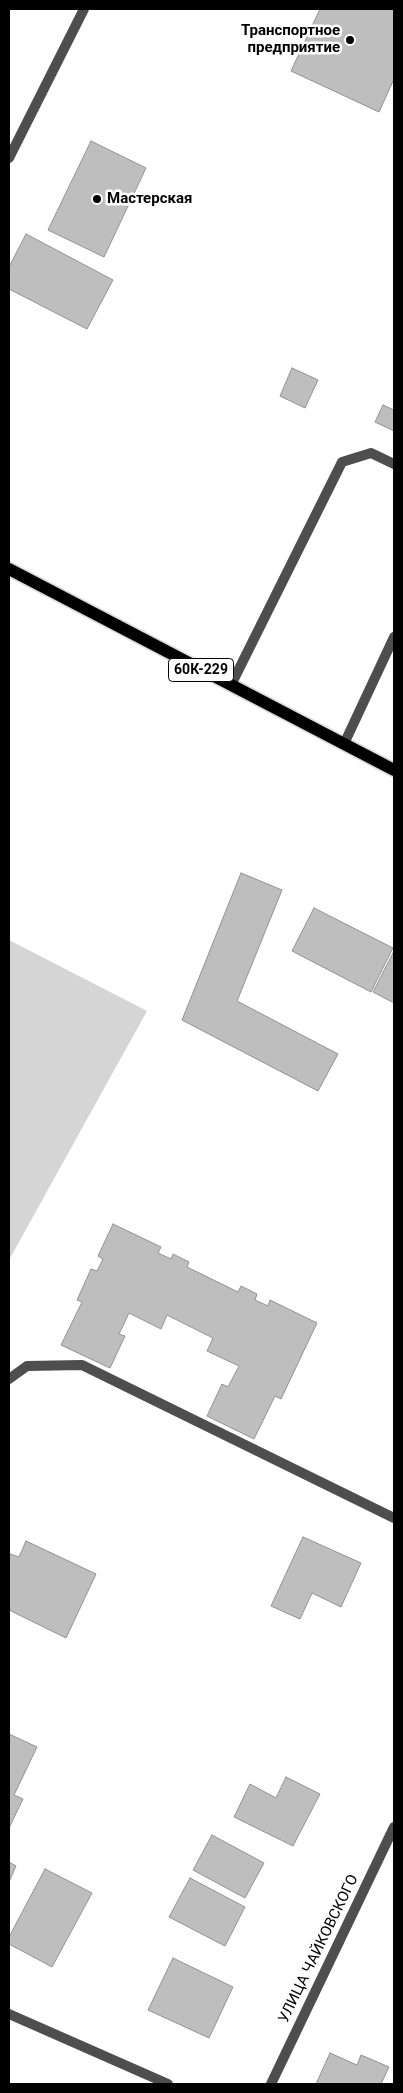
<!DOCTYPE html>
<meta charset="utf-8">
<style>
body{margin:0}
#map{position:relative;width:403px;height:2093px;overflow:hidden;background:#fff;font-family:Roboto,sans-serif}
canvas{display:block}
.frame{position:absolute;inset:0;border:10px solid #000;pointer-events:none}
</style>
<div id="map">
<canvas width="403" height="2093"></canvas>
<div class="frame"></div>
</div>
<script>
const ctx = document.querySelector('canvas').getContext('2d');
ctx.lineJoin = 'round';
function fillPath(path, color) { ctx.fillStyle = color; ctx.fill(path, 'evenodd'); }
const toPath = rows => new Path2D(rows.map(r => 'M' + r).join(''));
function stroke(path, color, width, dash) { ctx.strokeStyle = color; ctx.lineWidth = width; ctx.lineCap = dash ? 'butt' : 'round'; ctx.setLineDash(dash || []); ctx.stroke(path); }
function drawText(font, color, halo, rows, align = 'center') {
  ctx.font = font + ' Roboto,sans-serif'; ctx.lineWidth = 5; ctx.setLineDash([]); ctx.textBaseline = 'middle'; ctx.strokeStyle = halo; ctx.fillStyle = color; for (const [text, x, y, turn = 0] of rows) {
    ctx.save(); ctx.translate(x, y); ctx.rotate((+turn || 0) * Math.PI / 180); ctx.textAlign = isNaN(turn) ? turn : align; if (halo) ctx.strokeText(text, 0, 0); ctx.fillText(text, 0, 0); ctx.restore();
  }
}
fillPath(toPath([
 [9,940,147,1011,9,1260]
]), '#d5d5d5');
const building = toPath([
 [320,9,394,9,394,79,379,112,291,71,320,9],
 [91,141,146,168,104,257,48,230,91,141],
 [26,234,113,280,87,329,9,289,9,267,26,234],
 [292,368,318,380,305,408,280,396,292,368],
 [383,405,394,410,394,431,375,422,383,405],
 [241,873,282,890,237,1001,338,1054,318,1091,182,1020,241,873],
 [314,908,393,948,371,992,292,951,314,908],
 [394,951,394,1003,373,992,394,951],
 [113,1224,161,1247,158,1253,171,1259,173,1254,189,1262,187,1267,238,1292,241,1286,257,1294,255,1300,268,1306,270,1300,317,1323,281,1399,275,1396,254,1439,207,1416,222,1384,228,1387,239,1366,207,1351,213,1338,167,1315,161,1329,129,1313,119,1334,125,1336,110,1368,61,1345,82,1302,77,1300,91,1269,97,1271,103,1259,98,1256,113,1224],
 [303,1537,361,1563,341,1607,312,1593,300,1619,271,1606,303,1537],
 [26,1541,96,1574,66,1638,9,1610,9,1557,10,1554,19,1557,26,1541],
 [9,1734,37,1747,14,1795,23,1799,9,1828,9,1734],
 [286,1777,320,1794,293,1846,234,1817,250,1784,276,1798,286,1777],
 [212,1835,264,1863,245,1898,193,1870,212,1835],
 [9,1862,16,1866,9,1882,9,1862],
 [45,1869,92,1893,52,1967,9,1944,9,1937,45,1869],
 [190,1878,245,1907,225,1946,169,1917,190,1878],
 [173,1958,233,1987,209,2038,148,2010,173,1958],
 [330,2053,357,2065,361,2055,389,2067,381,2084,316,2084,330,2053]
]);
fillPath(building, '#bebebe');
stroke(building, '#929292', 1);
const primary = toPath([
 [9,569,394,770]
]);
stroke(primary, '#dbdbdb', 15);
stroke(toPath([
 [9,158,84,9],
 [231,685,342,462,371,453,394,464],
 [344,744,394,637]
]), '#4e4e4e', 10);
stroke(toPath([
 [9,1379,27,1366,82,1365,394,1518],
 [9,2014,168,2084],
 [271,2084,394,1827]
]), '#4e4e4e', 10);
stroke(primary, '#000', 12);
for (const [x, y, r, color] of [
 [350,40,5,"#000"],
 [97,199,5,"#000"]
]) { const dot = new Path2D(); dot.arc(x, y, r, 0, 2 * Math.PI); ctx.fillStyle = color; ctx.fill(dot); stroke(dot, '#fff', 2); }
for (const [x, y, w] of [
 [201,670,65]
]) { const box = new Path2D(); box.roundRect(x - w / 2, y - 11.5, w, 23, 4); ctx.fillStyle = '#fff'; ctx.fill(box); stroke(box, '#000', 1); }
drawText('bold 14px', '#000', null, [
 ["60К-229",201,670]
]);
drawText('bold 15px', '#000', '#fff', [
 ["Транспортное",340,31],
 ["предприятие",340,48],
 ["Мастерская",107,199,"left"]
], 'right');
drawText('15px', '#000', '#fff', [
 ["УЛИЦА ЧАЙКОВСКОГО",319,1949,-64]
]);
</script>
